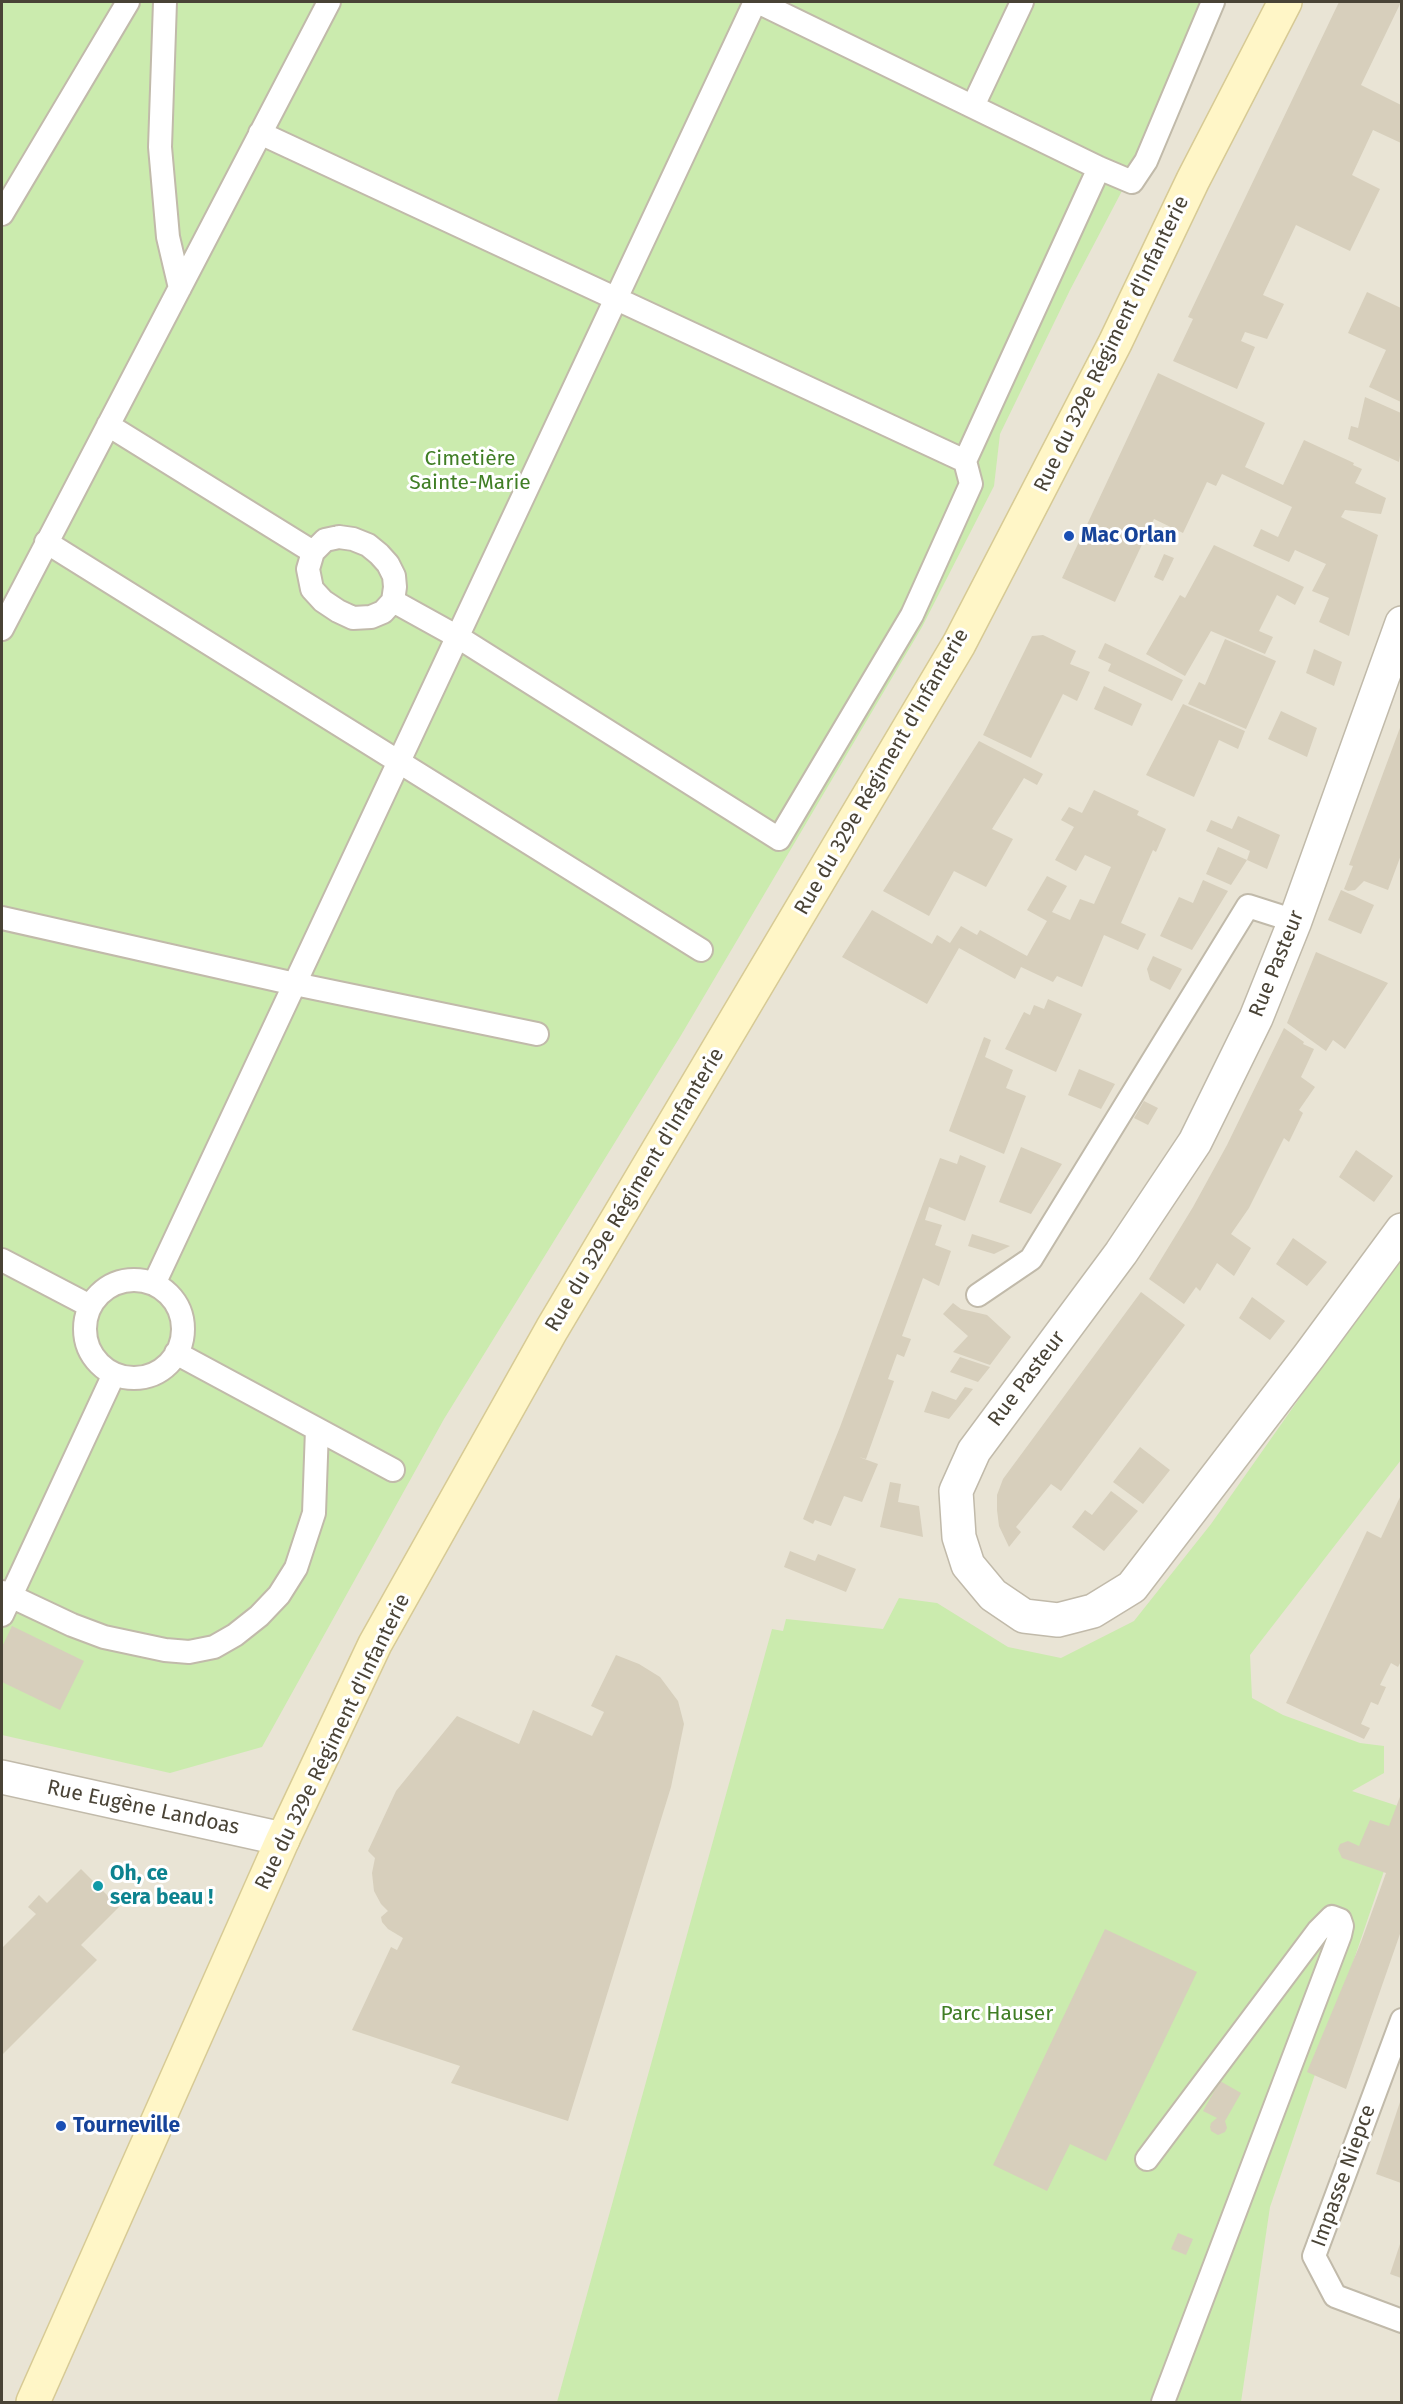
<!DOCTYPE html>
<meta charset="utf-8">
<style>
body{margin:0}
#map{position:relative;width:1403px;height:2404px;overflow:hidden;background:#f5f2e8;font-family:"Fira Sans",sans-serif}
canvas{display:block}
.frame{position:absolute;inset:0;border:3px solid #494336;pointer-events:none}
</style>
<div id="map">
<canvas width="1403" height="2404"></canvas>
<div class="frame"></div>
</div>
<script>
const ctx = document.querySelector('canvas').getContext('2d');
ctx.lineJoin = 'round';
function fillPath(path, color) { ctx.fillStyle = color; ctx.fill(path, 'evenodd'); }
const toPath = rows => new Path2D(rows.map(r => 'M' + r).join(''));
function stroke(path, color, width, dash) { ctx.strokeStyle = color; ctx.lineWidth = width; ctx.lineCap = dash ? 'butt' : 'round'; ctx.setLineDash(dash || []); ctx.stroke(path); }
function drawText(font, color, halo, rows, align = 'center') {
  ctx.font = font + ' "Fira Sans",sans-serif'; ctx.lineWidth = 6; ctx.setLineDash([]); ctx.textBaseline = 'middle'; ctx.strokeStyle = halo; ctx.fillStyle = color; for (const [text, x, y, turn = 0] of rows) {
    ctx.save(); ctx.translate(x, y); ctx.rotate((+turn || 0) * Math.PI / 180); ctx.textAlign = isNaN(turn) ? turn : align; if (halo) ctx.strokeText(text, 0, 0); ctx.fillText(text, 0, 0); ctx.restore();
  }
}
fillPath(toPath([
 [2,2,1401,2,1401,2402,2,2402]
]), '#e9e4d5');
fillPath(toPath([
 [2,2,1221,2,1070,290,1000,434,994,486,922,627,680,1037,444,1419,262,1747,170,1773,2,1735],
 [1401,1260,1401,1460,1250,1655,1252,1698,1283,1715,1360,1743,1384,1746,1384,1773,1352,1791,1401,1807,1402,1818,1270,2207,1241,2402,557,2402,772,1629,783,1631,786,1619,883,1629,899,1598,937,1603,1008,1647,1061,1658,1134,1621,1211,1524,1313,1379]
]), '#cbebae');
fillPath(toPath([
 [1339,2,1401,2,1361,85,1401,105,1401,143,1373,130,1352,175,1380,189,1350,251,1296,225,1263,295,1284,304,1267,339,1245,332,1241,341,1255,347,1237,389,1173,361,1193,319,1188,317],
 [1367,292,1401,308,1401,402,1369,387,1386,350,1348,333],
 [1158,373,1265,423,1245,467,1283,485,1304,440,1354,463,1353,465,1362,469,1355,483,1386,498,1381,514,1345,510,1341,517,1378,535,1349,636,1319,622,1329,598,1312,591,1326,564,1295,550,1289,562,1253,546,1261,529,1278,537,1292,507,1222,474,1216,486,1207,482,1183,533,1154,519,1115,602,1062,578],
 [1365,397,1401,413,1401,449,1399,462,1348,439,1351,426,1358,428],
 [1214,545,1304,587,1295,605,1277,595,1259,631,1273,637,1265,654,1211,631,1185,676,1146,654,1180,595,1185,598],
 [1164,554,1174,558,1163,581,1154,577],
 [1043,635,1076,651,1070,664,1090,672,1077,701,1063,694,1031,758,983,735,1032,636],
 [1225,639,1276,661,1246,729,1188,704,1199,682,1205,685],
 [1105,643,1183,680,1172,701,1108,671,1111,664,1098,658],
 [1314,649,1342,662,1334,686,1306,673],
 [1104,686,1142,704,1132,726,1094,709],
 [1183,704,1245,731,1238,749,1219,740,1194,797,1146,775],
 [1281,711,1317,728,1307,757,1268,739],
 [1401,725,1401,855,1388,890,1364,881,1355,890,1348,891,1344,889,1353,866,1349,865],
 [979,741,1043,774,1037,785,1024,778,992,829,1013,839,986,887,954,871,929,916,883,891],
 [1094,790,1139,811,1137,815,1166,829,1156,852,1153,850,1121,923,1146,934,1138,950,1104,935,1082,987,1057,976,1053,982,1021,967,1015,979,959,948,927,1004,842,957,872,910,932,944,937,935,950,943,961,926,977,935,980,930,1027,956,1047,921,1027,910,1047,876,1067,886,1052,912,1070,920,1080,899,1094,904,1111,867,1085,855,1076,871,1055,860,1074,827,1061,820,1069,807,1082,813],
 [1238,816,1280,835,1267,869,1247,860,1250,851,1206,831,1211,820,1232,829],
 [1218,847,1247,860,1231,885,1206,874],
 [1203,880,1228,891,1192,950,1160,936,1179,897,1193,903],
 [1341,890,1374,905,1361,934,1328,920],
 [1316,952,1388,983,1345,1049,1333,1040,1326,1051,1287,1023],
 [1153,956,1182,969,1170,990,1150,980,1147,969],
 [1048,999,1082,1014,1056,1072,1005,1049,1024,1012,1030,1015,1034,1005,1044,1009],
 [1284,1028,1304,1042,1303,1044,1314,1049,1301,1077,1315,1087,1299,1110,1303,1113,1289,1142,1284,1138,1249,1208,1231,1234,1251,1248,1234,1276,1217,1263,1200,1291,1196,1287,1184,1304,1149,1279,1193,1207,1227,1145],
 [984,1037,991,1040,985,1057,1013,1070,1006,1088,1026,1096,1004,1154,949,1131],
 [1079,1069,1115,1084,1101,1109,1068,1095],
 [1144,1101,1158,1108,1148,1125,1134,1118],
 [1021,1147,1062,1164,1031,1214,999,1202],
 [1356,1150,1393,1176,1374,1202,1339,1177],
 [960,1155,986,1166,965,1221,929,1207,925,1220,942,1225,935,1245,951,1251,939,1286,923,1278,902,1336,911,1339,904,1357,897,1354,888,1379,894,1381,866,1459,859,1457,878,1464,862,1502,844,1496,831,1526,815,1520,813,1524,803,1519,840,1427,940,1158,957,1164],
 [972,1234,1010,1246,994,1254,968,1246],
 [1293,1238,1327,1262,1307,1286,1276,1264],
 [1141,1292,1185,1325,1061,1491,1051,1484,1016,1527,1021,1532,1009,1547,999,1526,997,1510,997,1495,1003,1479],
 [1252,1297,1285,1321,1270,1340,1239,1318],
 [953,1303,961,1309,987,1315,1011,1337,990,1365,953,1352,968,1336,943,1314],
 [960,1357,990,1367,978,1382,950,1372],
 [965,1387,973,1389,949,1419,924,1412,932,1391,956,1400],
 [1140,1447,1170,1470,1143,1504,1113,1482],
 [890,1482,901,1484,898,1502,919,1506,923,1537,880,1527],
 [1111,1491,1138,1511,1104,1551,1072,1527,1085,1510,1092,1515],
 [1401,1495,1401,1661,1398,1667,1391,1663,1380,1685,1386,1687,1378,1705,1371,1702,1361,1724,1370,1728,1364,1739,1286,1703,1367,1531,1381,1538],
 [790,1551,815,1561,818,1554,856,1569,846,1592,784,1567],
 [12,1626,84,1661,60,1710,2,1682,2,1647],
 [616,1655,639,1664,660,1677,678,1701,684,1724,671,1787,568,2121,451,2083,460,2066,352,2030,391,1947,397,1950,403,1938,388,1929,382,1922,381,1917,388,1911,381,1904,374,1891,372,1873,375,1858,368,1851,396,1791,457,1716,519,1744,533,1710,592,1736,604,1712,591,1706],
 [1401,1794,1401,1931,1346,2089,1307,2072,1361,1942,1386,1873,1342,1858,1338,1849,1340,1844,1348,1841,1359,1846,1370,1820,1389,1826],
 [81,1869,119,1907,81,1945,97,1960,2,2055,2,1948,36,1914,28,1907,39,1895,47,1903],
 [1105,1929,1197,1972,1106,2161,1070,2144,1047,2191,993,2165],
 [1220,2081,1241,2093,1225,2121,1227,2128,1225,2132,1218,2135,1211,2131,1210,2127,1211,2123,1217,2118,1203,2111],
 [1401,2099,1401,2183,1376,2174],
 [1178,2233,1193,2239,1186,2255,1171,2249],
 [1401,2241,1401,2278,1390,2274]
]), '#d7cfbc');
const lane = toPath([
 [165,2,160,147,168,237,180,288],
 [758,2,1099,168,1132,182,1146,161,1213,2],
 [973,106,1022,2],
 [260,133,965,461,971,484,912,615,779,839,458,637,393,601],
 [2,214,128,2],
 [108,425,313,552],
 [965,461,1099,168],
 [339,537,353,539,368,545,379,554,388,564,394,576,395,587,393,601,383,612,371,617,353,618,338,611,323,601,312,589,308,569,313,552,325,540,339,537],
 [46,542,701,950],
 [2,629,329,2],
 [2,918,295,984,537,1034],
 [2,1260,90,1306],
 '85 1329a49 49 0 1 1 98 0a49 49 0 1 1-98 0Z',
 [154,1284,755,2],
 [978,1295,1031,1259,1248,906,1295,921],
 [176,1353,393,1470],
 [2,1592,72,1625,104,1637,165,1650,189,1652,214,1647,235,1635,259,1616,279,1595,296,1568,314,1513,317,1429],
 [2,1615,114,1374],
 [1402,2020,1314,2256,1335,2296,1402,2321],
 [1147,2159,1318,1931,1332,1917,1340,1920,1342,1926,1340,1935,1163,2402]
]);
const street = toPath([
 [1402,623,1295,921,1256,1018,1195,1142,1121,1253,974,1451,956,1491,959,1537,968,1565,993,1595,1024,1616,1058,1620,1093,1611,1132,1587,1309,1356,1402,1230],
 [2,1777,283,1839]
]);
const secondary = toPath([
 [33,2402,283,1839,375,1644,552,1329,959,644,1115,343,1193,180,1285,2]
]);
stroke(lane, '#c1baaa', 26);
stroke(street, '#c1baaa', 36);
stroke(secondary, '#d7ca95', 36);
stroke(lane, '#fff', 22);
stroke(street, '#fff', 33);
stroke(secondary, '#fff6c7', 33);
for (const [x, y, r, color] of [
 [1069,536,6,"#1a4fb4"],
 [98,1886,6,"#0f9aa8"],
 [61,2126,6,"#1a4fb4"]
]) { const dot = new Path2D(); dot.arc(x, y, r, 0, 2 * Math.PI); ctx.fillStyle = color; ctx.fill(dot); stroke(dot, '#fff', 2); }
drawText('21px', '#494336', '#fff', [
 ["Rue du 329e Régiment d'Infanterie",1112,344,-64],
 ["Rue du 329e Régiment d'Infanterie",882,772,-60],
 ["Rue Pasteur",1277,964,-68],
 ["Rue du 329e Régiment d'Infanterie",635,1190,-59],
 ["Rue Pasteur",1027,1379,-53],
 ["Rue du 329e Régiment d'Infanterie",333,1742,-64],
 ["Rue Eugène Landoas",143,1808,12],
 ["Impasse Niepce",1344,2176,-70]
]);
drawText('21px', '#407e25', '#fff', [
 ["Cimetière",470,459],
 ["Sainte-Marie",470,483],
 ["Parc Hauser",997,2014]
]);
drawText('bold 21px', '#164399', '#fff', [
 ["Mac Orlan",1081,536],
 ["Tourneville",73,2126]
], 'left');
drawText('bold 21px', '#0d838f', '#fff', [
 ["Oh, ce",110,1874],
 ["sera beau !",110,1898]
], 'left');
</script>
